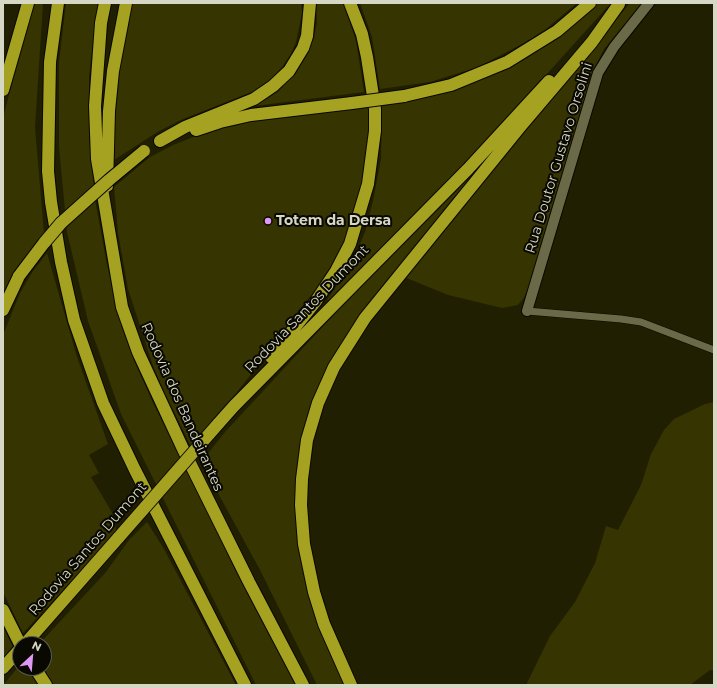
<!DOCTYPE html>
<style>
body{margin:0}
#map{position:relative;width:717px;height:688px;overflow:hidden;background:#201f01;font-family:Montserrat,sans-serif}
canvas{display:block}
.frame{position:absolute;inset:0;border:4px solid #d6d7c5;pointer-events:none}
.north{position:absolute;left:12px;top:636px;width:40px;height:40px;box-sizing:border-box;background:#090801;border:1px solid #5b5b4f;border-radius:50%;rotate:26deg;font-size:11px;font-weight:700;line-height:16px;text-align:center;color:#d6d7c5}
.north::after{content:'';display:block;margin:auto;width:14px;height:18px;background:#dd99f3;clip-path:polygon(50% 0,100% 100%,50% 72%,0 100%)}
</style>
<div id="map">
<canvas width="717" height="688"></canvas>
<div class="frame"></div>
<div class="north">N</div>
</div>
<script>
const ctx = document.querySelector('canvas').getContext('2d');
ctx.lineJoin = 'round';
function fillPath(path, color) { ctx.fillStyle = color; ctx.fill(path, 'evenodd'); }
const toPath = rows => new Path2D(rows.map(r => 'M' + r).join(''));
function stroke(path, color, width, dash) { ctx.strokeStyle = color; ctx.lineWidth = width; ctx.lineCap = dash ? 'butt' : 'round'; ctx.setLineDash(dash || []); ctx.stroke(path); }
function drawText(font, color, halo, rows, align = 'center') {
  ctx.font = font + ' Montserrat,sans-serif'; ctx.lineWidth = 4; ctx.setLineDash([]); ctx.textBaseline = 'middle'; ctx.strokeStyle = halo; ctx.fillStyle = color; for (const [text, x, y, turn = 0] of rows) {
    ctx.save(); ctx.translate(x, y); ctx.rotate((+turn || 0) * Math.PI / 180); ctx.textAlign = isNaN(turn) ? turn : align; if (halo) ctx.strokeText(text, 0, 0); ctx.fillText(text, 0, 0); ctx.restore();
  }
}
fillPath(toPath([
 [33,3,43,3,35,127,44,233,15,270,3,293,3,118],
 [66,3,98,3,89,76,89,138,96,205,107,265,122,328,136,365,153,403,191,477,235,570,296,685,256,685,121,414,88,321,67,232,59,147,59,62],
 [131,3,301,3,302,13,296,42,291,54,282,67,271,79,254,91,183,119,159,131,111,162,116,93],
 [316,3,343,3,356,41,364,92,247,107,265,100,279,91,300,66,314,38,317,22],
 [360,3,577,3,546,29,524,43,478,67,430,82,380,89,372,37],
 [597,3,611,3,471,158,329,300,327,300,353,260,365,232,373,201,381,159,382,106,432,96,458,88,507,69,550,43,570,28],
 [630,3,642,3,604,49,593,71,529,287,523,299,518,305,502,308,448,295,404,277],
 [369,107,368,144,362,189,346,239,338,257,314,294,293,322,192,448,164,392,153,366,128,289,118,233,114,187,150,157,173,145,206,132,228,126,279,116,324,110],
 [487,160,351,329,338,349,327,370,297,484,334,661,344,685,317,685,260,570,201,462,225,432,341,307],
 [47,253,77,357,108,444,89,455,99,473,91,477,113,514,116,529,116,533,23,633,3,592,3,335,20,293,33,271],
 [714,402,714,670,710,670,690,685,526,685,550,636,575,602,595,563,606,526,618,530,641,485,651,454,664,430,674,419,705,404],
 [147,522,164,549,236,685,54,685,43,668,44,668,44,644,39,644,106,572,129,540],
 [3,627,13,647,3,658],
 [20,665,20,668,26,668,38,685,3,685]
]), '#363400');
const street = toPath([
 [527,311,621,319,641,322,714,350]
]);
const secondary = toPath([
 [527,311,598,73,614,47,649,3]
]);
const highway = toPath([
 [58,3,50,62,48,171,51,202,61,262,74,320,103,403,135,470,245,685],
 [105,3,101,23,95,106,97,159,122,307,138,352,183,449,249,582,303,685],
 [3,90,28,3],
 [404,96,451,85,507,62,557,31,590,3],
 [196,130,220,122,251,115,352,103],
 [160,141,185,127,254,99,273,86,289,71,303,48,307,36,310,3],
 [107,186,109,111,113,71,126,3],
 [3,310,19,276],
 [271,357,316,301,336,271,350,244,368,184,375,131,375,109,367,57,362,34,350,3],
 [218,424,234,406,468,169,549,81],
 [3,610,20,644],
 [25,644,119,537],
 [3,668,20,649],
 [35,668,46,685],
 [351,685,324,624,314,592,304,544,301,505,302,479,307,440,318,403,334,367,365,318,520,127,592,42,619,4]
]);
stroke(street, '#0a0800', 8);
stroke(secondary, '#0a0800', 12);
stroke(highway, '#0a0800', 14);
stroke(street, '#6a6a49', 7);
stroke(secondary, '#6a6a49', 10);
stroke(highway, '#a5a222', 12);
const highwayBridge = toPath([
 [352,103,404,96],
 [19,276,44,243,61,223,109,180,144,151],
 [119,537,218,424]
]);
stroke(highwayBridge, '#0a0800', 14, []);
stroke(highwayBridge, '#a5a222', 12);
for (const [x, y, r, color] of [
 [268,221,4,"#dd99f3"]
]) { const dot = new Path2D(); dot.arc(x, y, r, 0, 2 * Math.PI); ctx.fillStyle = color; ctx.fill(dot); stroke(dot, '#090801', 1.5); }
drawText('14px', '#d6d7c5', '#090801', [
 ["Rua Doutor Gustavo Orsolini",559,158,-73],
 ["Rodovia Santos Dumont",307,309,-46],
 ["Rodovia dos Bandeirantes",182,407,66],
 ["Rodovia Santos Dumont",88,549,-49]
]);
drawText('bold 14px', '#d6d7c5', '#090801', [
 ["Totem da Dersa",276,221]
], 'left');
</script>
